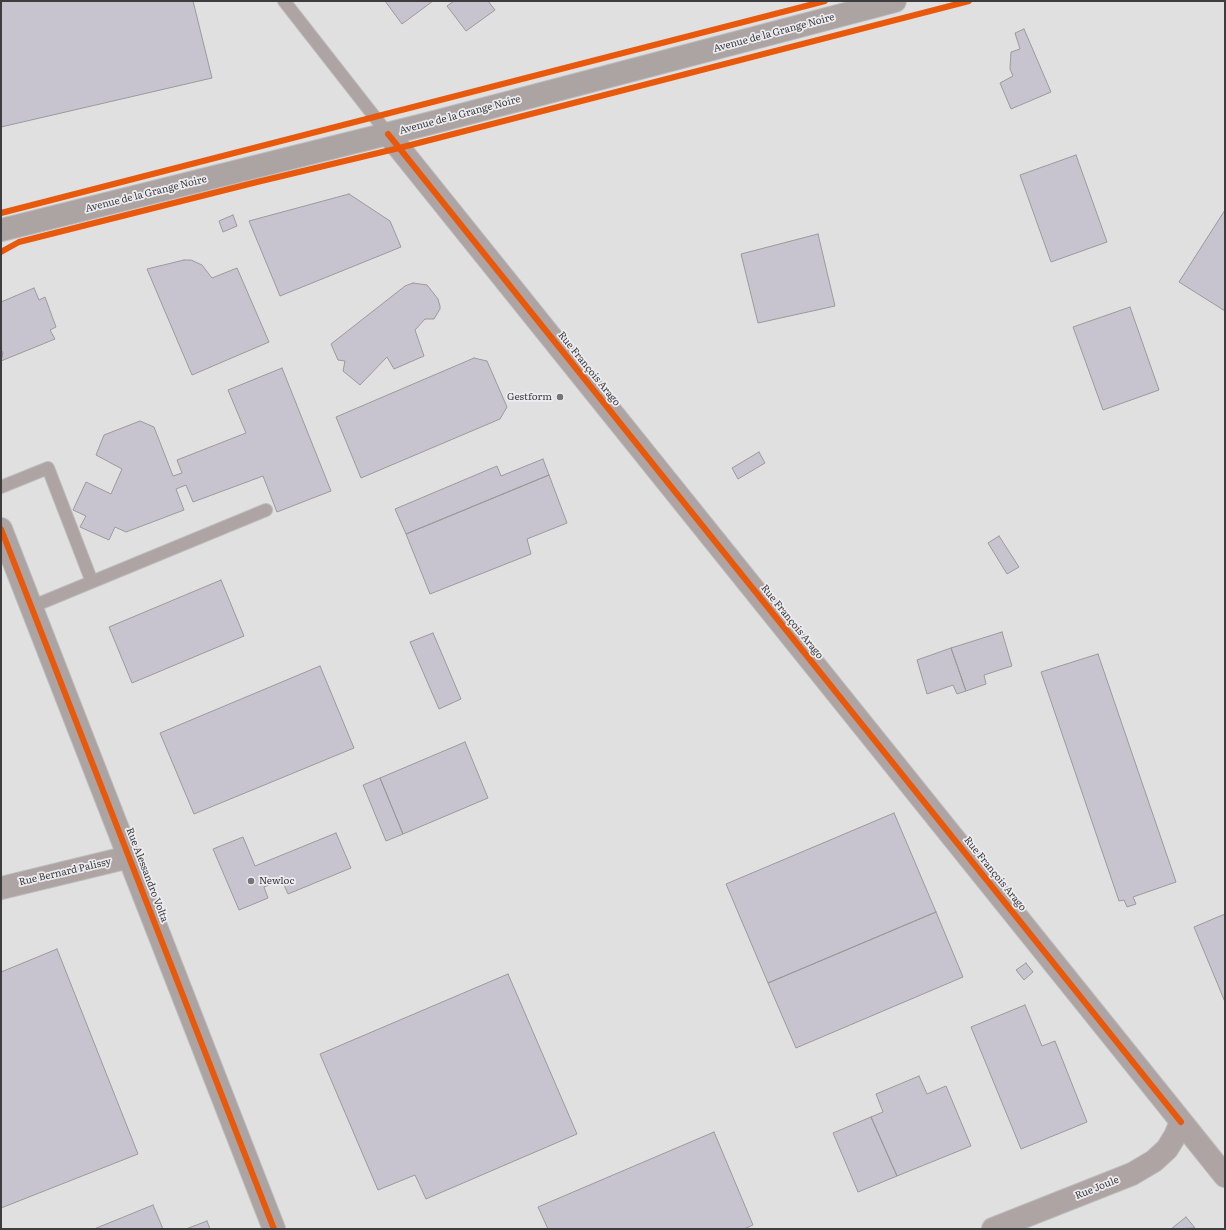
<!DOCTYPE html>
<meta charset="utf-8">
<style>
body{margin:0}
#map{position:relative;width:1226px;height:1230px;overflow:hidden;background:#e0e0e1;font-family:Literata,serif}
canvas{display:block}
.frame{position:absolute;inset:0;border:2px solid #3d3c3e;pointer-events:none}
</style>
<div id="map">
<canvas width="1226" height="1230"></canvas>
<div class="frame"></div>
</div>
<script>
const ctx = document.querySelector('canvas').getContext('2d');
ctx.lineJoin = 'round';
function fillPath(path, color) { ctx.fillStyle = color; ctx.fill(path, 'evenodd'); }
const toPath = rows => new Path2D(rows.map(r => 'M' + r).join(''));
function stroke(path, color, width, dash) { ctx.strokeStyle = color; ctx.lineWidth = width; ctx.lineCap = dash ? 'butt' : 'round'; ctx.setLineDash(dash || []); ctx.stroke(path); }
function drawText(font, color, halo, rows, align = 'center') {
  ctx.font = font + ' Literata,serif'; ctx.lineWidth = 3.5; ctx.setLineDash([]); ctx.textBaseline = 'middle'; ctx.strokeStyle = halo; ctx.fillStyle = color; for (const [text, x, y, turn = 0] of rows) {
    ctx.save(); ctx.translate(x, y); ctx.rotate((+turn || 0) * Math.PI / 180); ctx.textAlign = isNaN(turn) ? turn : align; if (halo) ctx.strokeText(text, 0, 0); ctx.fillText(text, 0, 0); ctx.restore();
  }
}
const building = toPath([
 [1,1,193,1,212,78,1,127,1,1],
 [385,1,433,1,402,24,385,1],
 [454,1,488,1,495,10,466,31,447,6,454,1],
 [1024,29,1051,92,1011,109,1000,83,1013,76,1010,69,1011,52,1020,49,1015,33,1024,29],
 [1076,155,1107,242,1051,262,1020,175,1076,155],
 [349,194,390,221,401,247,280,296,249,221,349,194],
 [1225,210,1225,311,1179,282,1225,210],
 [233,215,237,226,223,232,219,221,233,215],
 [818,234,835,306,758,323,741,254,818,234],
 [184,260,191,260,202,265,212,278,237,268,269,342,192,375,147,269,184,260],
 [413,283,427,285,438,299,440,306,440,309,434,319,425,319,415,330,424,356,394,369,387,357,360,385,343,371,345,361,338,360,331,344,405,286,413,283],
 [34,288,39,300,45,297,56,327,50,330,55,339,1,361,3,352,1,351,1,302,34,288],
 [1130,307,1159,390,1103,410,1073,327,1130,307],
 [474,358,487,361,507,407,500,419,361,478,336,417,474,358],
 [282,368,331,491,277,512,263,476,193,502,186,485,176,489,184,510,126,532,115,527,109,540,80,527,86,516,73,510,86,482,111,494,122,469,96,455,104,435,140,421,154,427,173,476,182,473,177,460,246,433,228,390,282,368],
 [759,452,765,463,738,479,732,468,759,452],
 [543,459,549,475,406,534,395,509,497,466,501,476,543,459],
 [549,475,567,523,527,539,531,554,430,594,406,534,549,475],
 [999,536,1019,567,1007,574,988,543,999,536],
 [221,580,244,636,132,683,109,627,221,580],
 [1002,632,1012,666,984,675,986,684,966,691,951,648,1002,632],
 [433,633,461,699,439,709,410,642,433,633],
 [951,648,966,691,957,694,953,685,927,694,917,660,951,648],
 [1098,654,1176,882,1133,897,1136,904,1127,907,1124,900,1119,901,1041,672,1098,654],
 [320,666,354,748,194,814,160,733,320,666],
 [465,742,488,798,403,834,380,778,465,742],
 [380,778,403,834,386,841,363,785,380,778],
 [894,813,936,912,768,983,726,884,894,813],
 [336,833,351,868,288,894,282,880,264,887,268,898,239,910,213,849,243,837,255,866,336,833],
 [936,912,963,977,796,1048,768,983,936,912],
 [1225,914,1225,1002,1194,927,1225,914],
 [57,949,138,1154,1,1208,1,972,57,949],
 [1026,963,1033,972,1024,980,1016,970,1026,963],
 [508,974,577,1134,426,1199,415,1175,378,1190,320,1054,508,974],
 [1025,1005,1042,1046,1055,1041,1087,1122,1021,1149,971,1027,1025,1005],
 [919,1076,927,1094,946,1086,971,1146,897,1176,871,1117,883,1112,876,1094,919,1076],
 [871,1117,897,1176,858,1192,833,1133,871,1117],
 [714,1132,753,1225,744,1229,548,1229,538,1207,714,1132],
 [153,1205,163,1229,94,1229,153,1205],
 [1186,1217,1195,1228,1171,1229,1186,1217],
 [207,1221,210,1229,186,1229,207,1221]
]);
fillPath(building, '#c7c4cf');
stroke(building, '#9a9a9b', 1);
const lane = toPath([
 [284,1,388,134],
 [1,487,48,468,92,582],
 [31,607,266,510]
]);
const street = toPath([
 [388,134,1225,1176],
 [1,888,129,857],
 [993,1229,1132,1174,1154,1161,1167,1149,1175,1136,1181,1122]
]);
const secondary = toPath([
 [1,230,427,124,895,1],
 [1,529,274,1229]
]);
stroke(lane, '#bcbcbd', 14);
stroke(street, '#bcbcbd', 24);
stroke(secondary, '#bcbcbd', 24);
stroke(lane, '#ada4a3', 12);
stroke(street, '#ada4a3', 22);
stroke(secondary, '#aca4a2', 22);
stroke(toPath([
 [388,134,1181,1122],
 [1,213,825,1],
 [1,252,19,242,257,182,399,148,969,1],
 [1,529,274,1229]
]), '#e8590c', 6);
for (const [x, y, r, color] of [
 [560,397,4,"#767577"],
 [251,881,4,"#767577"]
]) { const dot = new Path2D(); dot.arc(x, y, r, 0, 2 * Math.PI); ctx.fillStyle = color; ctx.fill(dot); stroke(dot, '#edecf0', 1.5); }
drawText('10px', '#3d3c3e', '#edecf0', [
 ["Avenue de la Grange Noire",774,33,-15],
 ["Avenue de la Grange Noire",460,115,-15],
 ["Avenue de la Grange Noire",146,194,-14],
 ["Rue François Arago",589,369,51],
 ["Rue François Arago",792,622,51],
 ["Rue Bernard Palissy",65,872,-13],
 ["Rue François Arago",995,874,51],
 ["Rue Alessandro Volta",147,875,69],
 ["Rue Joule",1097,1188,-22]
]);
drawText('10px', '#3d3c3e', '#edecf0', [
 ["Gestform",552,397],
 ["Newloc",259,881,"left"]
], 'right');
</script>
